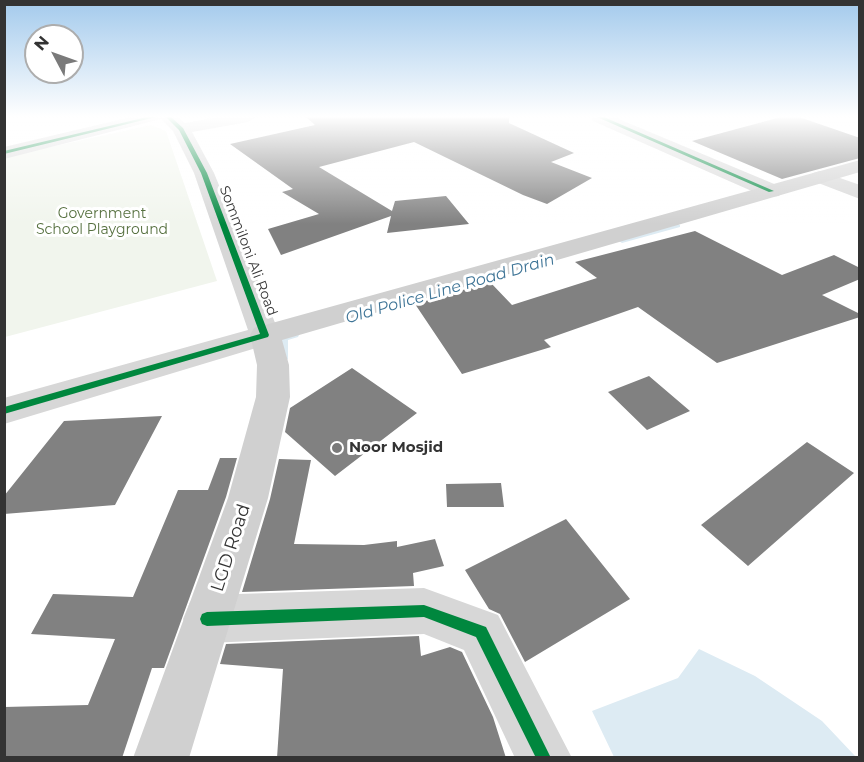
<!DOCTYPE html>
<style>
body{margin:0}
#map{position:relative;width:864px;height:762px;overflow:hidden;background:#fff;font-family:Montserrat,sans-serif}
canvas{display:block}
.frame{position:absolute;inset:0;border:6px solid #333;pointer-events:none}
.north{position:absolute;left:24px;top:24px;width:60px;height:60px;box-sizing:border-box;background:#fff;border:2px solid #adadad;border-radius:50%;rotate:311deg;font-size:16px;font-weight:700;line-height:24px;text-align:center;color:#333}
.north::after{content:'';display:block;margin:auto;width:21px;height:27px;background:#7a7a7a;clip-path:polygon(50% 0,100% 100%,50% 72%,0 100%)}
</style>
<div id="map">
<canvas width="864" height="762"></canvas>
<div class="frame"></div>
<div class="north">N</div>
</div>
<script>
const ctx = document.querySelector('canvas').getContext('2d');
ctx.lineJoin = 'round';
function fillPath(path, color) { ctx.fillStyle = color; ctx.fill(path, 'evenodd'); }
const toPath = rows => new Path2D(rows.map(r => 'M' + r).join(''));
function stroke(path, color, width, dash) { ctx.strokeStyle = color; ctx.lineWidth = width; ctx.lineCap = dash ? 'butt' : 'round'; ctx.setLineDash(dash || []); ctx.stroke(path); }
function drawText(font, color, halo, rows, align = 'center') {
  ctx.font = font + ' Montserrat,sans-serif'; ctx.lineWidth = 6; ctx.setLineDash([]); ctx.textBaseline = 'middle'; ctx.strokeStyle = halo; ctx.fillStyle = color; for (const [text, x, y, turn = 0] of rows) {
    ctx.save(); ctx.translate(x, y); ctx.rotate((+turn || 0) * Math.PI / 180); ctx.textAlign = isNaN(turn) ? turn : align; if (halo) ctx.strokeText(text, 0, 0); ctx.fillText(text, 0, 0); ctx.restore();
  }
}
fillPath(toPath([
 [151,125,166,131,217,281,5,337,5,157]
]), '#f1f5ed');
fillPath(toPath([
 [699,649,755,676,822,721,856,757,614,757,592,711,678,678]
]), '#ddebf3');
fillPath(toPath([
 [678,224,680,225,680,227,622,243,619,241,678,224],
 [295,332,298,333,299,335,298,337,288,340,288,359,284,362,281,361,280,359,280,339,281,337,295,332]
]), '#ddebf3');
fillPath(toPath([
 [306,117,509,117,509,123,574,153,551,162,592,178,547,204,523,195,414,142,319,167,392,211,395,201,446,196,469,224,387,233,391,216,281,255,268,229,319,214,282,192,293,189,230,144,315,125],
 [781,117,799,117,860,138,860,158,782,179,692,141],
 [695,231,782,275,834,255,860,268,860,279,822,295,860,314,860,317,717,363,638,307,544,340,551,347,462,374,415,304,490,282,512,305,597,278,575,262],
 [352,368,417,413,335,476,285,432,290,408],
 [649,376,690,411,647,430,608,392],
 [162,416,115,505,4,514,4,496,64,421],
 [807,442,854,473,748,566,701,525],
 [220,458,237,458,226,497,164,668,152,668,122,758,4,758,4,707,88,705,115,639,31,634,53,594,133,597,178,490,208,490],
 [279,459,311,460,294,544,364,545,397,541,397,547,435,539,444,566,413,573,414,586,242,592,270,499],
 [501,483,504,507,447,507,446,484],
 [566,519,630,599,525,662,500,614,489,609,465,570],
 [419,636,421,656,450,647,462,652,493,717,506,758,277,758,283,669,220,664,226,644]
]), '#818181');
fillPath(toPath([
 [820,171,860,185,860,199,813,181,810,177,813,173,820,171]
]), '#d7d7d7');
fillPath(toPath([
 [131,117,178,117,185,123,218,117,256,117,248,122,192,132,214,173,280,335,276,342,4,424,4,398,248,330,194,173,173,131,161,119,4,159,4,147,131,117],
 [591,117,614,117,779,186,782,191,779,196,771,197,763,196,593,121,591,117],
 [424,588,498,615,572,758,515,758,464,650,424,634,207,643,190,636,183,619,190,602,207,595,424,588]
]), '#d7d7d7');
fillPath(toPath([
 [860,160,860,172,282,340,289,365,290,397,268,498,189,758,133,758,228,498,256,397,257,365,250,335,254,328,860,160]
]), '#d0d0d0');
fillPath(toPath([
 [147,117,156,117,4,154,4,151,147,117],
 [166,117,171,117,183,128,207,173,269,335,268,337,4,414,4,407,260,334,201,173,179,130,166,117],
 [597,117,604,117,774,191,769,192,597,117],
 [424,605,486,627,551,758,536,758,476,637,424,617,207,626,202,624,200,619,202,614,207,612,424,605]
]), '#00873e');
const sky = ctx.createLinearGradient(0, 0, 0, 224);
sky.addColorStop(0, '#a3caec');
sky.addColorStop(0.52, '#fff');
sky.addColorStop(1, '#ffffff00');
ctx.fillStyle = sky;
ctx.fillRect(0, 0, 864, 224);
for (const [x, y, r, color] of [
 [337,448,6,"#7a7a7a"]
]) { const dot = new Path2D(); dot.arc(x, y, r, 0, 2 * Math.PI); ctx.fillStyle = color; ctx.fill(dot); stroke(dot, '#fff', 2); }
drawText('14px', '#56703f', '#fff', [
 ["Government",102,214],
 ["School Playground",102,230]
]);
drawText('14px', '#333', '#fff', [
 ["Sommiloni Ali Road",248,251,69]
]);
drawText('bold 15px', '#333', '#fff', [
 ["Noor Mosjid",349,448]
], 'left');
drawText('italic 16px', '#3f7597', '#fff', [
 ["Old Police Line Road Drain",450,289,-16]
]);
drawText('18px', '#333', '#fff', [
 ["LGD Road",231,548,-72]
]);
</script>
